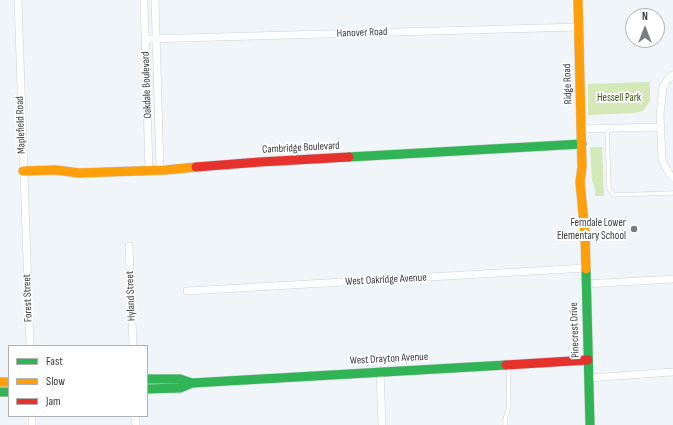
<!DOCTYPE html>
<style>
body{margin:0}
#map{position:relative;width:673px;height:425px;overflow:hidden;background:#f0f5fa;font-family:"Sofia Sans Condensed",sans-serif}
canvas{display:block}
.legend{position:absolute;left:8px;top:345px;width:140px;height:72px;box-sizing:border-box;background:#fff;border:1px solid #b0b1b2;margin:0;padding:5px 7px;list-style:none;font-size:12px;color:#393c3f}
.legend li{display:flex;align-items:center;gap:8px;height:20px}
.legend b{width:20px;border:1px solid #b0b1b2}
.north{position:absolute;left:625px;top:8px;width:40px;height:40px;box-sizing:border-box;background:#fff;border:1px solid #b0b1b2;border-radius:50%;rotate:0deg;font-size:11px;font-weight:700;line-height:16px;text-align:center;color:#393c3f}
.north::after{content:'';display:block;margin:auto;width:14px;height:18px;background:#797d80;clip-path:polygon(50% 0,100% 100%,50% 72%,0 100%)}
</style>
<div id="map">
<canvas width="673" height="425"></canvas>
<ul class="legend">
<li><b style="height:5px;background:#30b455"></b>Fast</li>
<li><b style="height:5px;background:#ff9f0a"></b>Slow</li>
<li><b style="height:5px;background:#e5322d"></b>Jam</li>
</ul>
<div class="north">N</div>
</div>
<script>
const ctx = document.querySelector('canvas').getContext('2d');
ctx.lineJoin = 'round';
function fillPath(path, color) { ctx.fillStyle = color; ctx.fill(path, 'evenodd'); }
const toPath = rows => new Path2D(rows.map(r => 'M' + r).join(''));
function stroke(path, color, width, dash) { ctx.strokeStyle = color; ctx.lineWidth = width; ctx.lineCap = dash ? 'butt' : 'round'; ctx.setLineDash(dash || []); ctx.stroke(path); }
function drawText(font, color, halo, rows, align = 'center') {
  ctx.font = font + ' "Sofia Sans Condensed",sans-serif'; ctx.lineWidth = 4; ctx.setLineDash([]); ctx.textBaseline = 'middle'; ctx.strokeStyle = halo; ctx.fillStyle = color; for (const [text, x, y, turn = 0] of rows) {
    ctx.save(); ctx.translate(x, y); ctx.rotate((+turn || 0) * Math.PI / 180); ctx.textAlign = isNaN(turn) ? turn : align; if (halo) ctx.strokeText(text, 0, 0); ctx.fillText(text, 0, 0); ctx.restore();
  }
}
fillPath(toPath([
 [650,82,650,101,643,111,635,113,588,115,588,84],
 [590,147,602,147,604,196,595,196,595,188,592,181]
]), '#d4e8b8');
const lane = toPath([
 [607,128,609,189,614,195,673,193],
 [505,425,505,419,509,407,508,365]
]);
const street = toPath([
 [18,0,30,346],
 [144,0,149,171],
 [155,0,160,170],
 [145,39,579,27],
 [673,75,668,79,663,87,660,114,662,160,670,175,673,178],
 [582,129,660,127],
 [129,246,133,346],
 [586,284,673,279],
 [187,291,586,268],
 [380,372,382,425],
 [589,378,673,372],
 [32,416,32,425],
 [135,416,136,425]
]);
const fast = toPath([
 [349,157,582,144],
 [586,269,590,425],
 [147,379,180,379,192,383],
 [147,389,180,388,192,383,506,365],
 [0,392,9,392]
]);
const slow = toPath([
 [578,0,582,167,580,182,585,234,586,269],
 [23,171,56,170,79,173,166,170,196,167],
 [0,382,9,382]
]);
const jam = toPath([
 [196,167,260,162,349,157],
 [506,365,588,360]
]);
stroke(lane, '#ced1d4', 4.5);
stroke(street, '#ced1d4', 8);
stroke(fast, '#ced1d4', 10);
stroke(slow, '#ced1d4', 10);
stroke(jam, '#ced1d4', 10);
stroke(lane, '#fdfefe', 3.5);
stroke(street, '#fdfefe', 7);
stroke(fast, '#30b455', 9);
stroke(slow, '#ff9f0a', 9);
stroke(jam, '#e5322d', 9);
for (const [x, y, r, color] of [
 [634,229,4,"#797d80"]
]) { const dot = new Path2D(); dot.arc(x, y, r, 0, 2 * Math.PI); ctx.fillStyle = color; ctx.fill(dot); stroke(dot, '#fff', 1.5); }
drawText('11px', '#393c3f', '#fff', [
 ["Hanover Road",362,33,-2],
 ["Ridge Road",568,84,-92],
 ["Oakdale Boulevard",147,85,-92],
 ["Maplefield Road",21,125,-92],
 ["Cambridge Boulevard",301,148,-3],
 ["West Oakridge Avenue",386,280,-3],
 ["Hyland Street",131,296,-92],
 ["Forest Street",28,298,-92],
 ["Pinecrest Drive",575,330,-92],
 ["West Drayton Avenue",389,359,-3]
]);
drawText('11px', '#415611', '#fff', [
 ["Hessell Park",619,98]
]);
drawText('11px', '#393c3f', '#fff', [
 ["Ferndale Lower",626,223],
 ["Elementary School",626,236]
], 'right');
</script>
